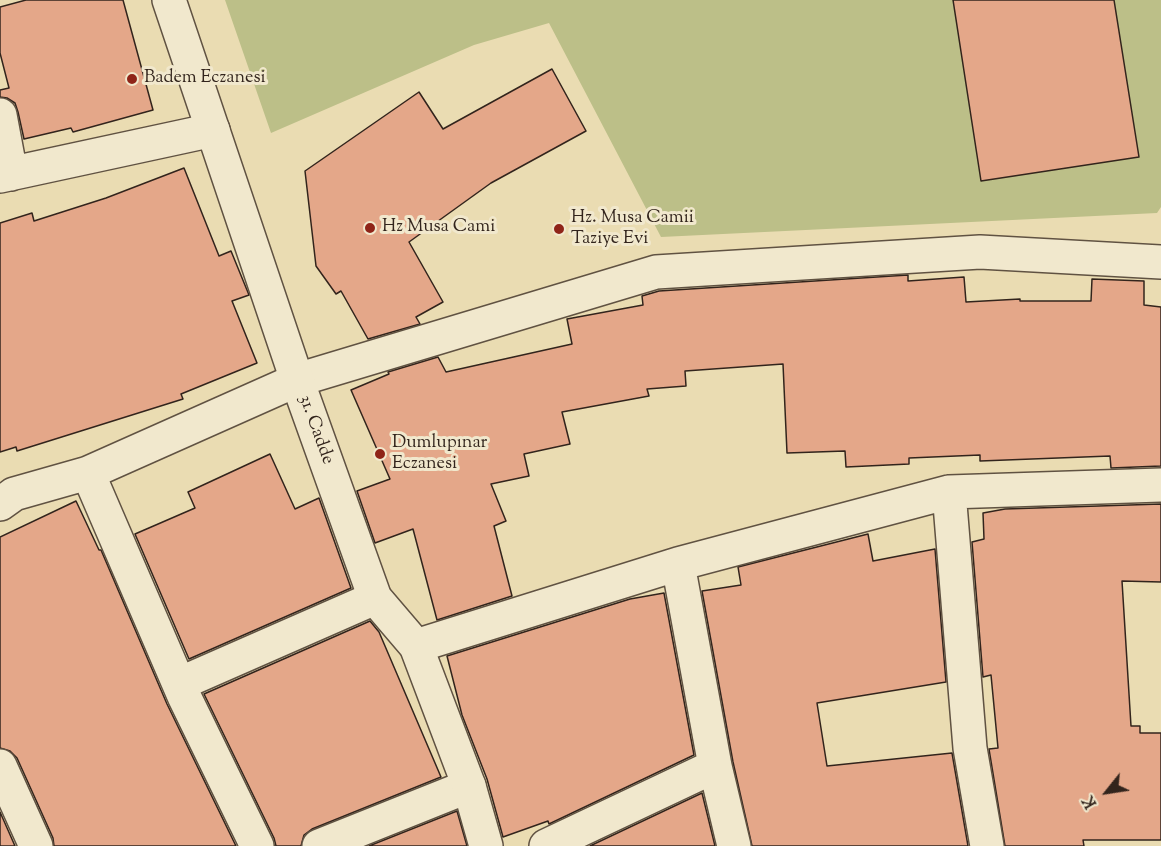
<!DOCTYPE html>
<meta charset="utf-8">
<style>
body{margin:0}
#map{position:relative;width:1161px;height:846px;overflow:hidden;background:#eadcb2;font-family:"Sorts Mill Goudy",serif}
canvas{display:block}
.north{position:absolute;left:1077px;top:762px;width:60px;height:60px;-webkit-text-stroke:4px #f1e8cd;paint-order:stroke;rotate:240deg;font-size:16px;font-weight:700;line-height:24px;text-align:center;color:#32241c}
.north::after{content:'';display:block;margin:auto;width:21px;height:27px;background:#32241c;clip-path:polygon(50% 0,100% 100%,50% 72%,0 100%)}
</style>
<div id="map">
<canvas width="1161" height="846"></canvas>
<div class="north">K</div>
</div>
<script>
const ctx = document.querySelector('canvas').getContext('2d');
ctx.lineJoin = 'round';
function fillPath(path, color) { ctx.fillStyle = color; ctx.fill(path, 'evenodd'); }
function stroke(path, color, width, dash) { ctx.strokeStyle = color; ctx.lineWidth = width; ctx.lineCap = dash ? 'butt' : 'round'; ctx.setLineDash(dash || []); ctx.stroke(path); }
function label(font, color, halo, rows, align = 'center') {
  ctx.font = font + ' "Sorts Mill Goudy",serif'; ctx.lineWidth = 6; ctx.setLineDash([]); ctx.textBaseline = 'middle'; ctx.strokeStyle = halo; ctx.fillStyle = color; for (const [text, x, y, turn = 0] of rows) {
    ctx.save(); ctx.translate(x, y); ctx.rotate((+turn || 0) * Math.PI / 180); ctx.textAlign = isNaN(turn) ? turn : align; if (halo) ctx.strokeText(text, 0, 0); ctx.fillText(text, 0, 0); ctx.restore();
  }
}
const green = new Path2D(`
 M225,0H1161V207L1157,213L661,237L549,23L474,45L271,133Z`);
const building = new Path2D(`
 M26,0H123L153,110L73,132L71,128L24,139L18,112L15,103L7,98L0,97V90L9,88L0,53V7Z
 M953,0H1114L1139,157L981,181Z
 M552,69L586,131L491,183L409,242L443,302L416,317L420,324L368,339L341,291L336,294L316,266L305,171L419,92L443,129Z
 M184,168L219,256L231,251L249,295L232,301L257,363L181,394L183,399L17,451L16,447L0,452V223L32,213L34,221L106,198Z
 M908,275V281L964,277L966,302L1020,299V301H1091L1092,279L1144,281V305L1161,307V466L1111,468L1110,456L980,461V455L909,458V464L846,467L845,451L787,453L783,364L685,371L686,386L647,389L649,396L562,412L570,444L524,454L529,476L491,484L506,521L494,526L512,596L437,620L413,529L375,543L357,491L390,479L351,390L389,374L388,372L438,357L446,372L572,344L567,319L643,305L642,296L659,291Z
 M270,454L295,509L319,498L351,588L189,659L135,534L195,508L188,492Z
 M76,501L99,550H101L167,704L236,846H54L53,838L17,758L10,751L0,748V537Z
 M1161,504V582L1122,581L1131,726H1140V733H1161V840H1083L1084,846H1005L989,749L998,748L991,675L983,677L972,542L984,539L983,513L1005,509Z
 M868,534L873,561L935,549L946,682L817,703L827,766L952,753L968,846H752L733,762L702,591L741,585L738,567Z
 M664,593L694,755L549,824L548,821L503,837L487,779L462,715L447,656L630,599Z
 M370,621L379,632L441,777L312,829L304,835L301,846H276L274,838L204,694Z
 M702,793L715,846H590Z
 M457,811L467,846H369Z
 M0,812L15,846H0Z`);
const minor = new Path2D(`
 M0,115L11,174
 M0,176L213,130
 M88,473L184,696L257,846
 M949,492L970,748L987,846
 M0,504L14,494L88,473L297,380L656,272L980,252L1161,262
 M678,564L715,766L734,846
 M416,646L678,564L949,492L1161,485
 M179,684L375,598
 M0,766L36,846
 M319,846L469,786
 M546,846L715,766`);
const tertiary = new Path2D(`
 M169,0L297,380L375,598L416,646L469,786L486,846`);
const markers = [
 [132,79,6,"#8f2418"],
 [370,228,6,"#8f2418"],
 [559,229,6,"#8f2418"],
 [380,454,6,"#8f2418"]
];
const poiNames = [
 ["Badem Eczanesi",144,79],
 ["Hz. Musa Camii",571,219],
 ["Taziye Evi",571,240],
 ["Hz Musa Cami",382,228],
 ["Dumlupınar",392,444],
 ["Eczanesi",392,465]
];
const streetNames = [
 ["31. Cadde",315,430,70]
];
fillPath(green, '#bcbf88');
fillPath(building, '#e4a789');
stroke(building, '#32241c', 1.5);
stroke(minor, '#605242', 36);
stroke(tertiary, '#605242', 36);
stroke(minor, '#f1e8cd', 33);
stroke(tertiary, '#f1e8cd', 33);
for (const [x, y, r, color] of markers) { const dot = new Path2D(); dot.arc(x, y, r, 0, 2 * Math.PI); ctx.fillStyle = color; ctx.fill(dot); stroke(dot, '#f1e8cd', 2); }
label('18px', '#32241c', '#f1e8cd', poiNames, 'left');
label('18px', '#32241c', '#f1e8cd', streetNames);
</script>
